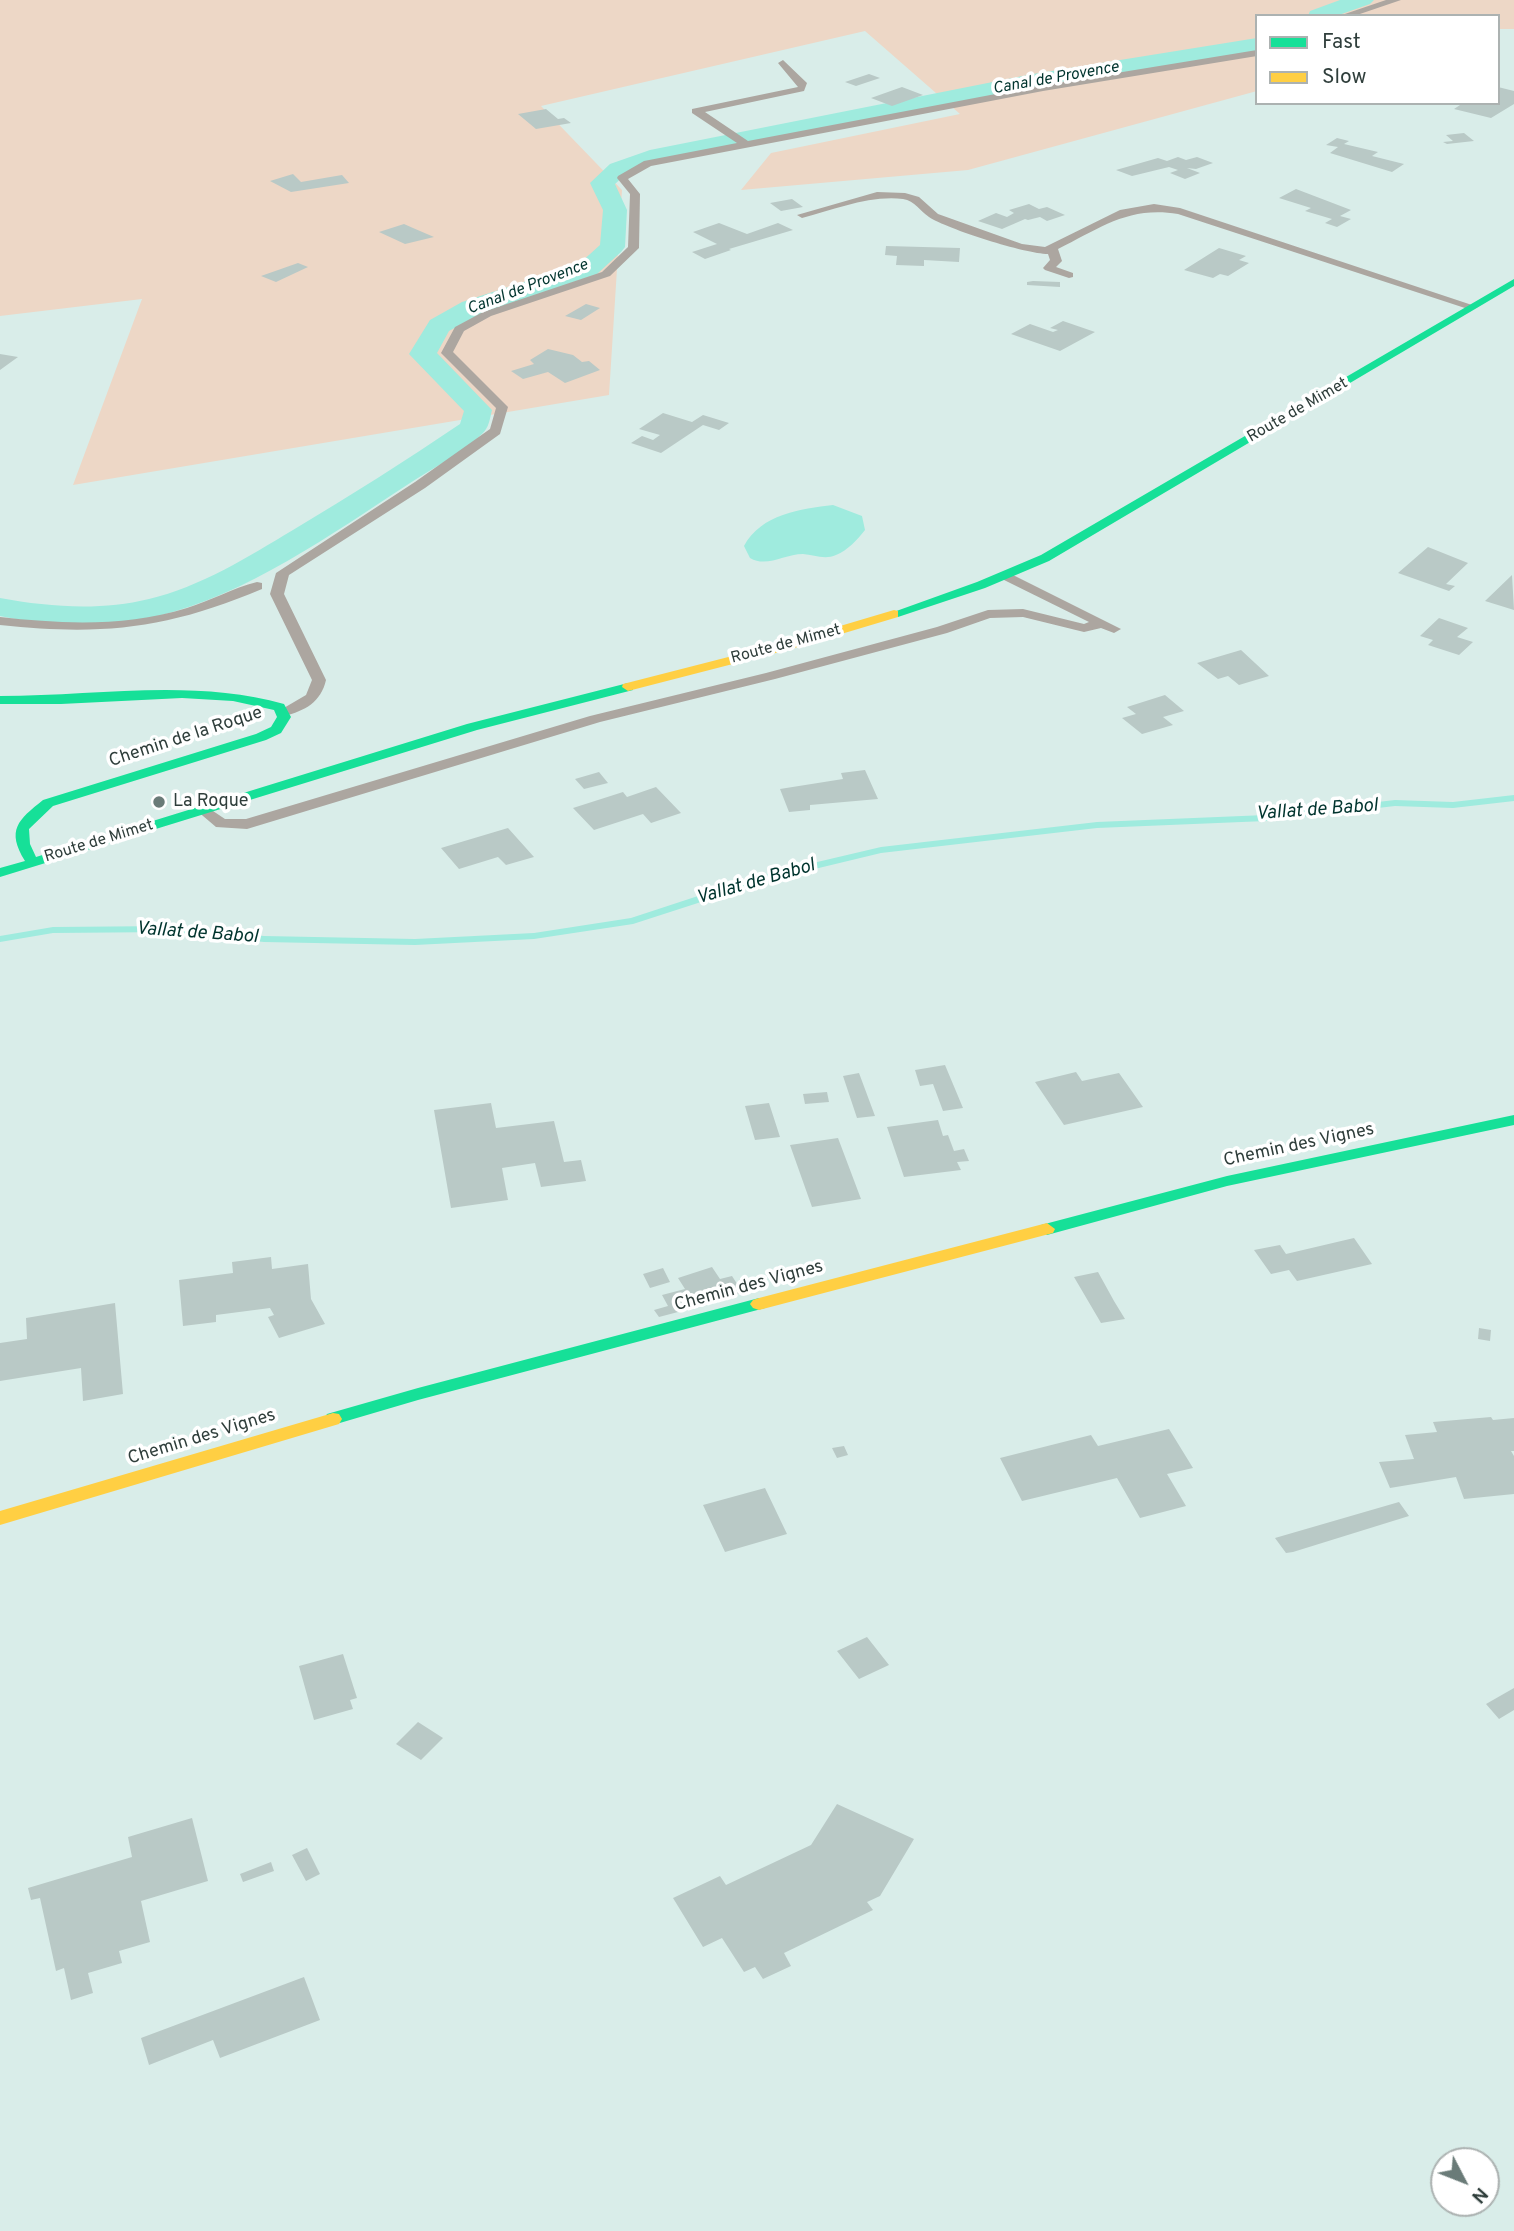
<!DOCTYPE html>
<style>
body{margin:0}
#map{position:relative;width:1514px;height:2231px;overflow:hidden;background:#d9ede9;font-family:Overpass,sans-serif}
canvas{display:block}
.legend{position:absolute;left:1255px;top:14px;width:245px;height:91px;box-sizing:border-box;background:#fff;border:2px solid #acb2b1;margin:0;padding:9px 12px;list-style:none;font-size:21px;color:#2f3e3b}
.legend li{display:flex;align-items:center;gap:14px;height:35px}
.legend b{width:35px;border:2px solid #acb2b1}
.north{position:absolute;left:1430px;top:2147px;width:70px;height:70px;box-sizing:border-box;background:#fff;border:2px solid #acb2b1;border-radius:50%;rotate:132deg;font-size:19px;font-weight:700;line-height:28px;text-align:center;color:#2f3e3b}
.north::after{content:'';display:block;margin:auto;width:24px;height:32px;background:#6a7b78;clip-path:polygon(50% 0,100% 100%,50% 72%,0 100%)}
</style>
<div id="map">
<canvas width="1514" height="2231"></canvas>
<ul class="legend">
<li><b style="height:9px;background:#16e098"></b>Fast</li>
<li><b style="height:9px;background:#ffcf43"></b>Slow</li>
</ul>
<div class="north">N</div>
</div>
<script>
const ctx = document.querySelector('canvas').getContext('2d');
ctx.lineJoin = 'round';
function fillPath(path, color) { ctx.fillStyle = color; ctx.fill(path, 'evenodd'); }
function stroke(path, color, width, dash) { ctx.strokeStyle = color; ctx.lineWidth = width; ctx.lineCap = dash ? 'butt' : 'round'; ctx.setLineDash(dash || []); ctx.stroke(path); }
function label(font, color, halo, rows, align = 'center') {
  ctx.font = font + ' Overpass,sans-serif'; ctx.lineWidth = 7; ctx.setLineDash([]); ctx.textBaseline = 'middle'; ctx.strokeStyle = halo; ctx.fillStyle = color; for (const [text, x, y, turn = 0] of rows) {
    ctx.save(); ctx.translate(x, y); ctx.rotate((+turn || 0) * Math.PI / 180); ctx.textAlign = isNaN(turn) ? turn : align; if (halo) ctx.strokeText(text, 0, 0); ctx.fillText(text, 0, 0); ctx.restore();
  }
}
const green = new Path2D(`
 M0,0H1514V29H1498V16H1257V91L968,170L741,190L771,153L960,114L865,31L541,106L622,190L609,395L73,485L142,299L0,316Z`);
const water = new Path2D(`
 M833,505L862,516L865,530C857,540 848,550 836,555C825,560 814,555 803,554C784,554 767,568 750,558L744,546C761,514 801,509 833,505Z`);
const stream = new Path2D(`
 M1514,795V801L1453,808L1395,806L1266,821L1097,828L881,853L769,880L633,924L534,939L415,945L264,942L170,932L53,933L0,942V936L53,927L170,926L264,936L415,939L534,933L631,918L762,875L881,847L1097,822L1266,815L1395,800L1453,802Z`);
const canal = new Path2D(`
 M1340,0H1374L1370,4L1336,16H1308L1310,11Z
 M1257,38V52L1033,88L656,163L626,174L615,184L627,210L625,247L621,252L597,274L480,314L449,331L437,353L492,410C490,418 489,428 482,434C462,454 431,469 407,485C332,534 246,595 158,616C106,628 53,627 0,616V598C49,607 100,611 149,599C200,587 248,557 293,530C350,496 405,461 460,424L464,411L409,354L430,320L462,302L579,264L600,245L603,210L590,183L610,164L650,150L1033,74Z`);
const building = new Path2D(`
 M869,74L880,78L856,86L845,82Z
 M902,87L923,95L892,106L871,98Z
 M1498,87L1514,91V104L1491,118L1454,109L1463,103H1498Z
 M546,109L558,119L564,118L571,123L536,129L518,114Z
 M1464,133L1474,141L1447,144L1443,142L1453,141L1446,135Z
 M1337,138L1349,141L1344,144L1378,152L1372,156L1404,164L1392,172L1330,153L1338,147L1326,145Z
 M1178,157L1186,160L1197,157L1213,163L1196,169L1187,168L1200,173L1185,179L1170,173L1178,170L1169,167L1132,176L1116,170L1158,158L1167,161Z
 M293,174L301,182L342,175L349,183L291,192L270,181Z
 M1296,189L1351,210L1340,216L1351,219L1337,227L1325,223L1332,219L1305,211L1311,208L1279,198Z
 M792,199L803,207L781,211L770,203Z
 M1029,204L1039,209L1047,207L1065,215L1047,221L1040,217L1028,220L1025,219L1002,229L978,221L996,213L1007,217L1014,213L1009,210Z
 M719,223L747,234L778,223L793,230L729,249L731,250L705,259L692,252L717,244L693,232Z
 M404,224L413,228L434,237L405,244L379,232Z
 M886,246L960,248L959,262L924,260V266L896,265L897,256L885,255Z
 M1219,248L1246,256L1239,260L1249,263L1228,276L1220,274L1213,278L1184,270Z
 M298,263L308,267L276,282L261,276Z
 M1033,281L1060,282V287L1027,285V282Z
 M586,304L600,308L581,320L565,316Z
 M1063,321L1095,332L1060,351L1011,334L1030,324L1053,332L1058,330L1050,328Z
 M548,349L573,355L582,362L589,361L600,370L565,383L548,372L523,379L511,371L534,364L530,360Z
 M0,354L18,357L0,370Z
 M663,413L692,422L703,415L729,423L719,430L703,425L661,453L631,443L642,436L653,440L660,435L639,429Z
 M1428,547L1468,563L1446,584L1455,586L1449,591L1398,573Z
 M1512,575L1514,610L1485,601Z
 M1439,618L1468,628L1457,637L1473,642L1459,655L1428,645L1433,640L1420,636Z
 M1241,650L1269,676L1239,685L1228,676L1218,679L1197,663Z
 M1165,695L1184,711L1163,717L1173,725L1142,734L1122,718L1136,714L1127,707Z
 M865,770L878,799L810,805V810L789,812L780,789L843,779L841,773Z
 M599,772L608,783L584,789L575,779Z
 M656,787L681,813L651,823L643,814L594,830L573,808L623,792L627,797Z
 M508,828L534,857L506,865L498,857L459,869L441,848Z
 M945,1065L963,1108L943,1111L933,1084L920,1086L915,1070Z
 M1076,1072L1082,1081L1119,1073L1143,1107L1064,1125L1035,1082Z
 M859,1073L875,1116L857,1118L843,1076Z
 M827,1092L829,1102L805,1104L803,1094Z
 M491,1103L496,1128L554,1121L564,1162L581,1160L586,1181L541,1187L535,1163L502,1168L508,1200L451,1208L434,1110Z
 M769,1103L780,1137L755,1140L745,1106Z
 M938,1120L943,1136L948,1135L954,1151L964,1149L969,1161L957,1162L961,1170L904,1177L887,1127Z
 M838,1138L861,1199L812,1207L790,1145Z
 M1354,1238L1372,1264L1297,1281L1289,1270L1271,1274L1254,1250L1280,1245L1286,1254Z
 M271,1257L272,1269L308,1264L311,1299L325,1324L279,1338L268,1317L274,1315L270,1308L216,1315V1322L183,1326L179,1280L233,1273L232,1262Z
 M712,1267L720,1279L732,1276L743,1293L734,1295L735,1297L659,1317L654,1310L668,1306L662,1295L685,1289L678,1278Z
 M663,1268L670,1282L650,1288L643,1274Z
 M1098,1272L1114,1301L1125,1319L1101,1323L1074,1277Z
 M115,1303L123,1394L83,1401L81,1368L0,1381V1343L27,1339L26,1318Z
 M1479,1328L1491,1330L1490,1341L1478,1339Z
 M1491,1417L1493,1420L1514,1418V1451H1511L1514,1456V1494L1464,1499L1456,1477L1390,1488L1379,1462L1414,1459L1405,1435L1437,1432L1433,1422Z
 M1169,1429L1193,1468L1167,1474L1186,1506L1140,1518L1117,1478L1022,1501L1000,1458L1091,1435L1098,1446Z
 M844,1446L848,1455L837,1458L832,1448Z
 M765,1488L787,1534L725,1552L703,1505Z
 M1399,1502L1409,1516L1293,1552L1286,1553L1275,1538Z
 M867,1637L889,1665L859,1679L837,1651Z
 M343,1654L357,1698L350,1700L353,1709L314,1720L299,1666Z
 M1514,1688V1710L1499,1719L1486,1704Z
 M418,1722L443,1738L421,1760L396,1744Z
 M837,1804L914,1839L880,1896L867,1902L873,1910L784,1953L791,1966L763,1979L755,1967L744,1972L722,1938L703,1947L673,1898L720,1876L726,1885L811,1845Z
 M192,1818L208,1881L141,1901L150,1942L119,1951L122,1963L88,1973L93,1993L71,2000L64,1968L56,1971L40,1898L31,1900L28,1888L132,1857L128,1837Z
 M307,1848L320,1874L306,1881L292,1855Z
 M271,1862L274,1871L243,1882L240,1874Z
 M304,1977L320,2020L220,2058L213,2040L149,2065L141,2038Z`);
const lane = new Path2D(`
 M1386,0H1401L1354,16H1339Z
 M1257,50V56L1043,91L651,166L628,179L640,194L639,248L610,276L491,316L464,331L453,352L508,407L500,434L425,488L289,575L284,594L326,680C321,702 305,711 284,716L277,712L306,695L312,680L270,594L276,573L415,482L490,429L496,408L441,353L455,327L483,312L602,272L628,247L630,194L617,178L618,176L644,161L737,143L692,113V109L798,87L778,63L783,60L807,83L804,91L705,112L748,141L1043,85Z
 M877,192L905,193L919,197L938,214L1022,244L1045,247L1120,210L1154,204L1180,208L1478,307L1468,309L1178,214C1128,206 1101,228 1058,249L1062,261L1056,267L1073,273V277L1069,278L1045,270L1043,268L1050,260L1048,254C1026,254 947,229 929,217C920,211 915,201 903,199C869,195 834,210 802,218L797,215Z
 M1005,571L1121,629L1114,633L1101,628L1084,632L1023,617L990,618L947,633L775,679L600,722L247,829L216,827L196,810L204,805L225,819H246L590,716L766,673L937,627L988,610L1023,609L1084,624L1089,622L1000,578L998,575Z
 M257,582L262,583V589C167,629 102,636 0,625V617C63,624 125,627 187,608C210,601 233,588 257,582Z`);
const fast = new Path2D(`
 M1514,279V286L1049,561L985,588L898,617H890L888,614L977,582L1041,555Z
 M628,683L633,684V690L477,730L0,877V868L25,861C6,830 18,820 43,800L256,734L271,727L277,717L274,710L233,701L182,698L61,704H0V696C94,696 192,678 284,704L291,717L281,733L266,740L53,806L29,829L30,844L36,857L467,724Z
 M1514,1115V1125L1227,1186L1047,1235L1039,1229L1041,1225L1227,1176Z
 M759,1298L765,1300L768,1304L765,1308L418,1400L333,1425L327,1424L324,1419L327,1414L418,1388Z`);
const slow = new Path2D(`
 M894,610L898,611V617L791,649L628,691L622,687L623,684L783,643Z
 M1047,1223L1055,1229L1053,1233L759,1310L753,1308L750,1304L753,1300L759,1298Z
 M333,1413L339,1414L342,1419L339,1424L0,1525V1511Z`);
const markers = [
 [159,802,7,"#6a7b78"]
];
const farWaternames = [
 ["Canal de Provence",1056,79,-10],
 ["Canal de Provence",528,288,-21]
];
const farStreetnames = [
 ["Route de Mimet",1298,411,-30],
 ["Route de Mimet",786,645,-15],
 ["Route de Mimet",99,842,-17]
];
const streetNames = [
 ["Chemin de la Roque",186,738,-18],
 ["Chemin des Vignes",1299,1146,-12],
 ["Chemin des Vignes",749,1287,-15],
 ["Chemin des Vignes",202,1438,-17]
];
const poiNames = [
 ["La Roque",173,802]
];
const waterNames = [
 ["Vallat de Babol",1317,811,-4],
 ["Vallat de Babol",756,883,-16],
 ["Vallat de Babol",197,934,4]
];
fillPath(green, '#edd7c6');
fillPath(water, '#9febde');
fillPath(stream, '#9febde');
fillPath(canal, '#9febde');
fillPath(building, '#b9c9c6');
fillPath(lane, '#aca6a0');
fillPath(fast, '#16e098');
fillPath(slow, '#ffcf43');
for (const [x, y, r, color] of markers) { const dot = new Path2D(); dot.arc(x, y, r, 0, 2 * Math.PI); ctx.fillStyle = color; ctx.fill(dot); stroke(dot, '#fff', 2.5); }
label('italic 16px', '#01342e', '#fff', farWaternames);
label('16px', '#2f3e3b', '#fff', farStreetnames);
label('18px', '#2f3e3b', '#fff', streetNames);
label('18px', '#2f3e3b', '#fff', poiNames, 'left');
label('italic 19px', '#01342e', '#fff', waterNames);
</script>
